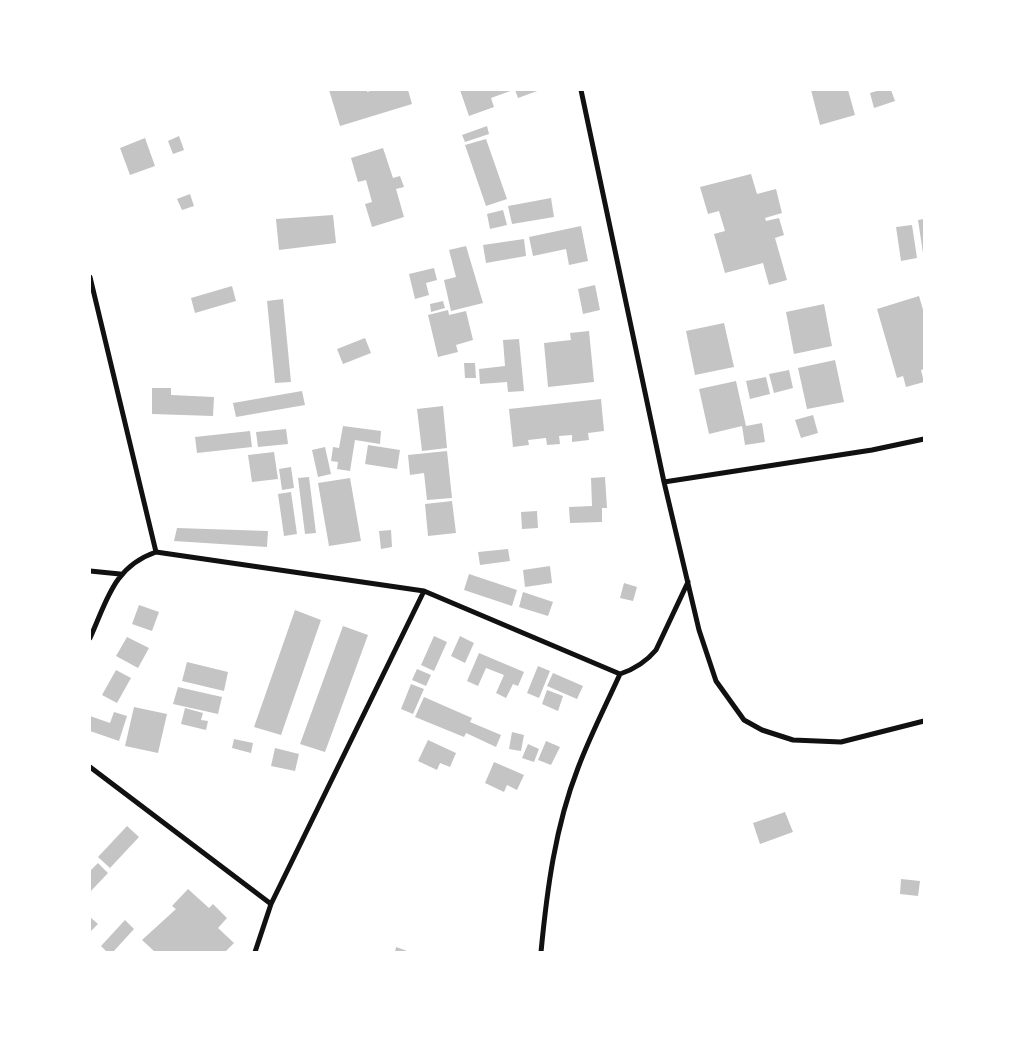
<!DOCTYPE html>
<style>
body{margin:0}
#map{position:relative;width:1014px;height:1042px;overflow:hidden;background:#fff;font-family:Helvetica,sans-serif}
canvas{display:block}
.frame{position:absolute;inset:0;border:91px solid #fff;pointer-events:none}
</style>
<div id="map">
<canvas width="1014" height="1042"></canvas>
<div class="frame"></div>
</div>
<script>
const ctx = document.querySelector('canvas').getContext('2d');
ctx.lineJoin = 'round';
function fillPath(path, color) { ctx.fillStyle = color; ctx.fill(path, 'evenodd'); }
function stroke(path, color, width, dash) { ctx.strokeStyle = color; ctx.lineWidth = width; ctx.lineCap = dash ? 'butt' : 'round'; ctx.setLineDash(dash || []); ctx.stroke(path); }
const building = new Path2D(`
 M329,90H367V92L374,90H408L412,104L340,126Z
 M460,90H513L491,98L494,107L469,116Z
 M515,90H540L518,98Z
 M811,90H848L855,115L820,125Z
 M880,90H891L895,101L874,108L870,93Z
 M487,126L489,134L465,142L462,135Z
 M179,136L184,150L173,154L168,141Z
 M145,138L155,166L130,175L120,148Z
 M486,139L507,199L486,206L465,145Z
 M383,148L393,178L400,176L404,187L396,189L404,217L372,227L365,204L372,202L366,180L358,182L351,158Z
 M751,174L757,194L776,189L782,213L765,218L766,221L779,218L784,235L775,238L787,280L769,285L763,263L725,273L714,234L725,231L719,211L708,214L700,187Z
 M190,194L194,206L182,210L177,199Z
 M551,198L554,217L512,224L508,206Z
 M503,210L507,225L490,229L487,214Z
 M333,215L336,243L279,250L276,219Z
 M924,219V253H923L918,220Z
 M912,225L917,258L901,261L896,227Z
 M581,226L588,261L569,265L566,249L533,256L529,237Z
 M524,239L526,256L486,263L483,245Z
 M466,246L483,303L451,311L444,280L456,277L449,250Z
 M434,268L437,280L426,283L429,295L415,299L409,274Z
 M595,285L600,310L583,314L578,289Z
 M232,286L236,301L195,313L191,298Z
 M919,296L924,313V369L921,370L924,382L906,387L903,376L897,378L877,309Z
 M283,299L291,382L275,383L267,301Z
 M443,301L445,308L431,312L430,304Z
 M824,304L832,346L794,354L786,312Z
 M448,310L449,315L466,311L473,340L456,345L458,352L438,357L428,315Z
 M724,323L734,367L695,375L686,331Z
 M589,331L594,382L548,387L544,343L571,340L570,333Z
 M365,338L371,353L343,364L337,349Z
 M519,339L524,391L508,392L507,382L480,384L479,369L505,366L503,340Z
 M835,360L844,402L807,409L798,368Z
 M464,363H475L476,378H465Z
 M789,370L793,388L774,393L769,374Z
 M766,377L770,394L750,399L746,381Z
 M736,381L746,426L762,423L765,442L745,445L742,426L709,434L699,389Z
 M152,388H171V395L214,397L213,416L152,414Z
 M302,391L305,405L236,417L233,403Z
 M601,399L604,431L588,433L589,440L572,442V435L559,436L560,444L547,445L546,438L528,440L529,445L513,447L509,409Z
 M443,406L447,448L422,451L417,409Z
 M813,415L818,433L801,438L795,420Z
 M343,426L381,431L380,444L355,440L350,471L337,469L338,462L331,461L333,447L339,448Z
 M286,429L288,444L258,447L256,432Z
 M250,431L252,447L197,453L195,437Z
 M368,445L400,450L397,469L365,464Z
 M325,447L331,474L318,477L312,450Z
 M447,451L452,498L427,500L424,473L410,475L408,455Z
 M274,452L278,479L252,482L248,455Z
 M291,467L294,488L282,490L279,469Z
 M309,477L316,533L305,534L298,478Z
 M605,477L607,508H602V522L570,523L569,507L592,506L591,478Z
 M350,478L361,541L329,546L318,483Z
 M291,492L297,534L284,536L278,494Z
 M452,501L456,533L428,536L425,504Z
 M537,511L538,528L522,529L521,512Z
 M177,528L268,531L267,547L174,541Z
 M391,530L392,547L381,549L379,531Z
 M508,549L510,561L480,565L478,552Z
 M550,566L552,583L525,587L523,570Z
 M469,574L517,590L512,606L464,590Z
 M624,583L637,587L633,601L620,598Z
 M523,592L553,602L548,616L519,607Z
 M139,605L159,612L152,631L132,624Z
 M295,610L321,620L281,735L254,727Z
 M343,626L368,635L325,752L300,744Z
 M434,636L447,642L434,671L421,665Z
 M460,636L474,643L465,663L451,656Z
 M127,637L149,648L138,668L116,656Z
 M479,653L524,672L518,686L513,684L506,698L496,693L504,675L486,668L478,686L467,681Z
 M187,662L228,672L224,691L182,681Z
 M538,666L550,671L539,698L527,693Z
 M417,669L431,675L426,686L412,680Z
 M116,670L131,678L117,703L102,695Z
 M553,673L583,686L577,699L547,686Z
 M411,684L424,689L413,714L401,709Z
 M178,687L222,697L218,714L173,704Z
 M547,690L563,696L558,711L542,704Z
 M424,697L472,718L470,722L501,735L496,747L466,733L464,737L415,717Z
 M134,707L167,714L158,753L125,746Z
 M185,708L203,713L201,720L208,721L206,730L181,724Z
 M114,712L127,716L119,741L90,731V716L110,723Z
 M512,732L524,735L521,751L509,749Z
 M234,739L253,743L251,753L232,748Z
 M428,740L456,753L450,767L440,763L437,770L418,761Z
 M546,741L560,747L551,765L538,760Z
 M528,744L539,749L534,762L522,758Z
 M275,748L299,754L295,771L271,766Z
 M494,762L524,775L517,790L507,785L504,792L485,783Z
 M785,812L793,832L760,844L753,823Z
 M127,826L139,837L110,868L98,857Z
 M98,863L108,873L90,892V871Z
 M901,879L920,881L918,896L900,894Z
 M188,889L209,908L213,904L227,918L218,928L234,943L225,952H155L142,940L176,909L172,906Z
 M90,917L98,924L90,932Z
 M125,920L134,929L113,952H107L101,946Z
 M396,947L410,952H395Z`);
const minor = new Path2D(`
 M581,90L664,482L699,630L716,681L744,720L762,730L793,740L841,742L924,721
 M90,277L156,552
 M664,482L872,450L924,439
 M90,571L120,574
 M90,638C107,601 113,567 156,552L424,591L620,674C635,669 646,662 656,650L688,582
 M90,767L271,904
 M255,952L271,904L424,591
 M541,952C547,890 555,827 578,768C590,736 606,705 620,674`);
fillPath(building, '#c4c4c4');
stroke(minor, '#111', 5);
</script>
